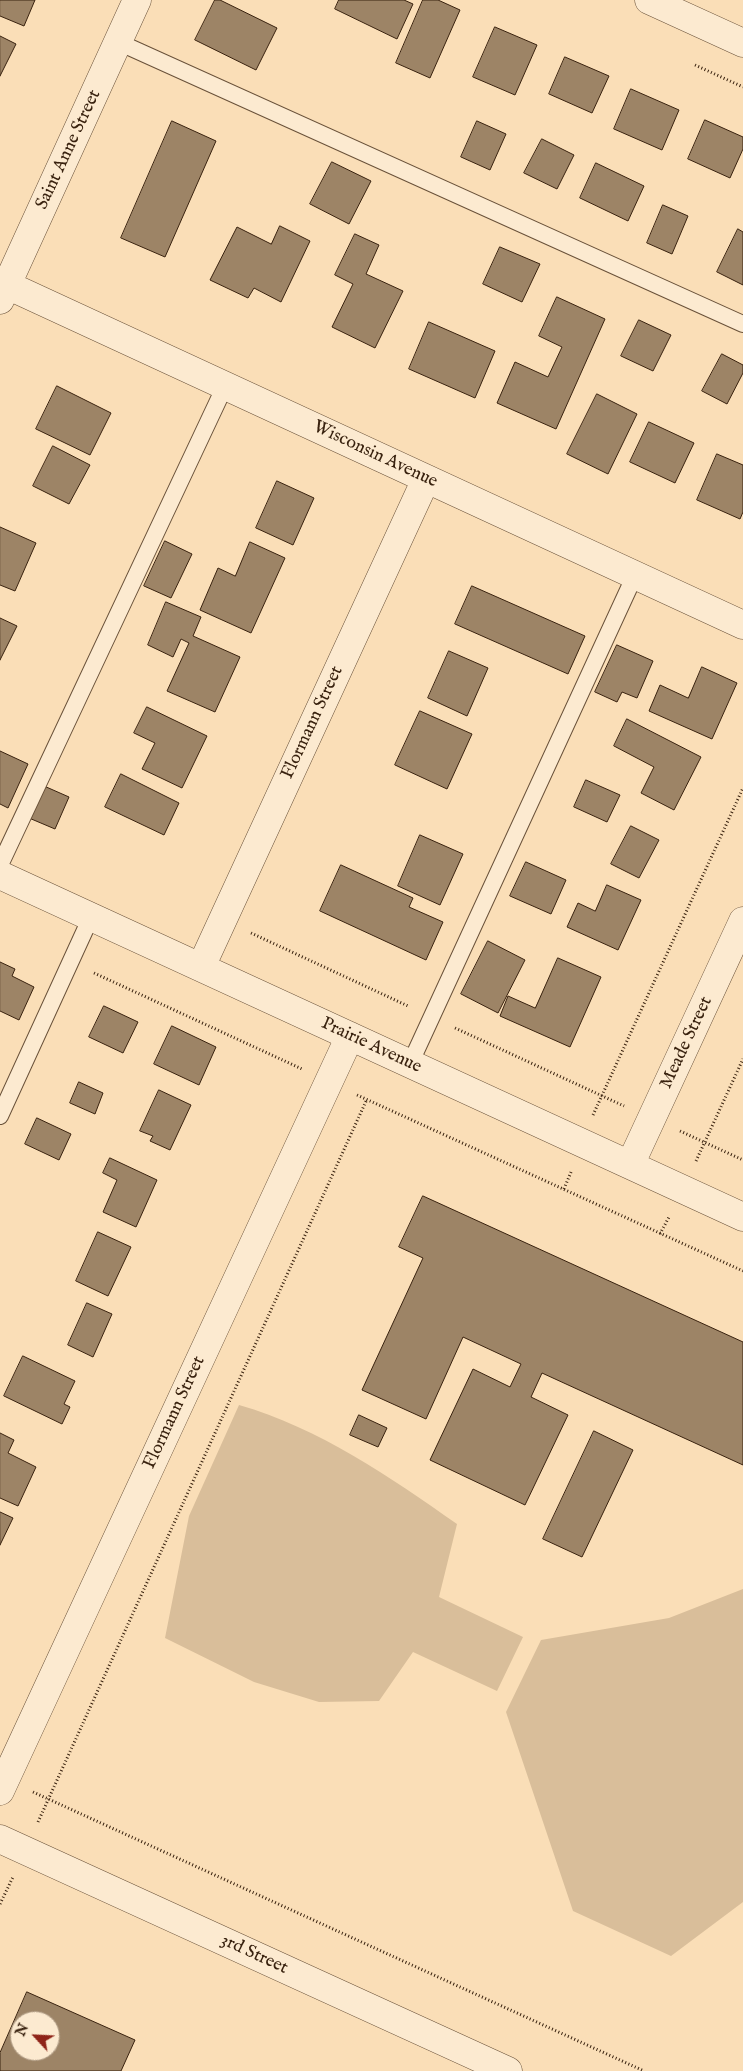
<!DOCTYPE html>
<style>
body{margin:0}
#map{position:relative;width:743px;height:2071px;overflow:hidden;background:#fadeb7;font-family:"IM FELL English",serif}
canvas{display:block}
.north{position:absolute;left:10px;top:2011px;width:50px;height:50px;box-sizing:border-box;background:#fcead0;border:1px solid #ae9a83;border-radius:50%;rotate:295deg;font-size:14px;font-weight:700;line-height:20px;text-align:center;color:#39220f}
.north::after{content:'';display:block;margin:auto;width:18px;height:22px;background:#8f2418;clip-path:polygon(50% 0,100% 100%,50% 72%,0 100%)}
</style>
<div id="map">
<canvas width="743" height="2071"></canvas>
<div class="north">N</div>
</div>
<script>
const ctx = document.querySelector('canvas').getContext('2d');
ctx.lineJoin = 'round';
function fillPath(path, color) { ctx.fillStyle = color; ctx.fill(path, 'evenodd'); }
function stroke(path, color, width, dash) { ctx.strokeStyle = color; ctx.lineWidth = width; ctx.lineCap = dash ? 'butt' : 'round'; ctx.setLineDash(dash || []); ctx.stroke(path); }
function label(font, color, halo, rows, align = 'center') {
  ctx.font = font + ' "IM FELL English",serif'; ctx.lineWidth = 5; ctx.setLineDash([]); ctx.textBaseline = 'middle'; ctx.strokeStyle = halo; ctx.fillStyle = color; for (const [text, x, y, turn = 0] of rows) {
    ctx.save(); ctx.translate(x, y); ctx.rotate((+turn || 0) * Math.PI / 180); ctx.textAlign = isNaN(turn) ? turn : align; if (halo) ctx.strokeText(text, 0, 0); ctx.fillText(text, 0, 0); ctx.restore();
  }
}
const green = new Path2D(`
 M239,1405C319,1428 390,1477 457,1524L439,1597L523,1637L497,1691L413,1652L379,1701L319,1702L254,1682L165,1638L189,1516Z
 M743,1589V1902L671,1956L573,1911L506,1712L541,1640L669,1618Z`);
const building = new Path2D(`
 M0,0H35L24,26L0,16Z
 M215,0H220L277,28L256,70L195,40Z
 M339,0H404L413,4L397,39L335,9Z
 M423,0H438L460,10L430,78L396,63Z
 M495,27L537,45L515,95L473,77Z
 M0,36L16,44L0,76Z
 M565,57L609,76L592,113L549,94Z
 M631,89L679,110L662,150L614,129Z
 M705,120L743,137V149L730,178L688,159Z
 M172,121L216,141L165,257L121,238Z
 M477,121L506,134L490,170L461,157Z
 M542,139L574,155L557,189L524,173Z
 M332,162L371,181L349,224L310,204Z
 M596,163L644,186L628,221L580,198Z
 M663,205L688,216L672,254L647,243Z
 M280,226L310,241L281,302L254,288L248,298L210,280L237,227L271,244Z
 M738,229L743,232V285L717,272Z
 M355,234L379,245L366,274L403,291L375,348L332,327L353,284L335,275Z
 M500,247L540,264L522,302L483,284Z
 M557,297L605,319L556,429L497,403L515,362L548,377L562,347L539,336Z
 M639,320L671,335L653,371L621,356Z
 M429,322L495,351L475,398L409,369Z
 M722,354L743,365V373L727,404L702,391Z
 M57,386L111,413L90,455L36,429Z
 M597,394L637,414L608,474L567,454Z
 M649,422L694,443L675,483L630,462Z
 M53,446L90,465L69,504L33,486Z
 M717,454L743,465V512L740,519L697,500Z
 M277,481L314,498L293,545L256,528Z
 M0,527L36,543L15,591L0,585Z
 M165,541L192,554L171,598L144,586Z
 M250,542L285,558L251,633L200,610L218,568L235,576Z
 M472,586L585,636L568,674L455,624Z
 M166,602L201,617L193,636L240,657L215,712L167,691L189,643L181,639L173,657L148,645Z
 M0,618L17,626L0,660Z
 M617,645L653,661L637,698L622,692L617,702L595,692Z
 M449,651L488,668L467,716L428,698Z
 M702,667L737,683L712,739L649,711L660,685L688,698Z
 M147,707L207,736L182,788L142,769L155,743L134,733Z
 M420,711L472,734L447,789L395,765Z
 M627,719L701,757L674,810L641,793L654,767L614,746Z
 M0,751L28,764L8,808L0,804Z
 M121,774L179,803L164,835L105,807Z
 M586,780L620,795L607,822L574,807Z
 M44,786L69,797L55,829L29,818Z
 M631,826L659,840L639,878L611,864Z
 M420,835L463,854L440,905L398,886Z
 M526,862L566,880L551,914L510,896Z
 M341,865L413,898L409,907L443,922L426,960L320,911Z
 M607,885L641,900L618,950L567,927L578,903L595,911Z
 M488,941L525,960L498,1013L461,994Z
 M558,958L601,977L570,1047L500,1016L508,996L535,1008Z
 M0,962L15,969L12,976L34,987L19,1020L0,1011Z
 M104,1006L138,1022L123,1053L89,1037Z
 M172,1026L216,1047L199,1085L154,1064Z
 M79,1082L103,1093L95,1114L70,1103Z
 M159,1090L191,1105L170,1150L150,1141L153,1136L140,1131Z
 M37,1118L71,1134L59,1160L25,1144Z
 M110,1158L157,1180L136,1227L103,1212L117,1180L103,1173Z
 M423,1196L743,1342V1465L542,1373L531,1397L568,1415L525,1505L430,1460L473,1369L510,1387L521,1364L463,1337L426,1419L362,1390L423,1258L399,1247Z
 M98,1232L131,1247L108,1296L76,1281Z
 M87,1303L112,1314L93,1357L68,1345Z
 M23,1356L75,1381L64,1404L70,1407L62,1424L4,1396Z
 M359,1415L387,1428L378,1447L350,1435Z
 M594,1431L633,1450L582,1557L543,1539Z
 M0,1433L14,1440L8,1453L36,1467L18,1506L0,1498Z
 M0,1512L13,1518L0,1545Z
 M27,1992L135,2040L121,2071H0V2053ZM20,2021H50V2051H20Z`);
const path = new Path2D(`
 M695,65L743,87
 M251,933L408,1006
 M94,973L302,1069
 M455,1028L624,1106
 M357,1095L743,1271
 M593,1115L743,788
 M680,1131L743,1160
 M696,1161L743,1059
 M564,1189L571,1172
 M660,1234L669,1217
 M33,1792L644,2071
 M38,1822L367,1099
 M0,1904L13,1877`);
const lane = new Path2D(`
 M118,42L743,324
 M0,865L225,386
 M410,1064L635,575
 M0,1116L91,917`);
const street = new Path2D(`
 M649,0L743,43
 M7,285L743,625
 M0,300L137,0
 M0,875L743,1217
 M201,967L426,479
 M630,1165L743,921
 M0,1791L350,1036
 M0,1839L508,2071`);
const streetNames = [
 ["Saint Anne Street",69,150,-65],
 ["Wisconsin Avenue",375,455,25],
 ["Flormann Street",313,723,-65],
 ["Meade Street",687,1043,-65],
 ["Prairie Avenue",371,1046,25],
 ["Flormann Street",175,1413,-65],
 ["3rd Street",254,1955,25]
];
fillPath(green, '#d9be9a');
fillPath(building, '#9d8466');
stroke(building, '#39220f', 1);
stroke(lane, '#695139', 18);
stroke(street, '#695139', 29);
stroke(path, '#39220f', 3, [1, 2.5]);
stroke(lane, '#fcead0', 16);
stroke(street, '#fcead0', 28);
label('18px', '#39220f', '#fcead0', streetNames);
</script>
